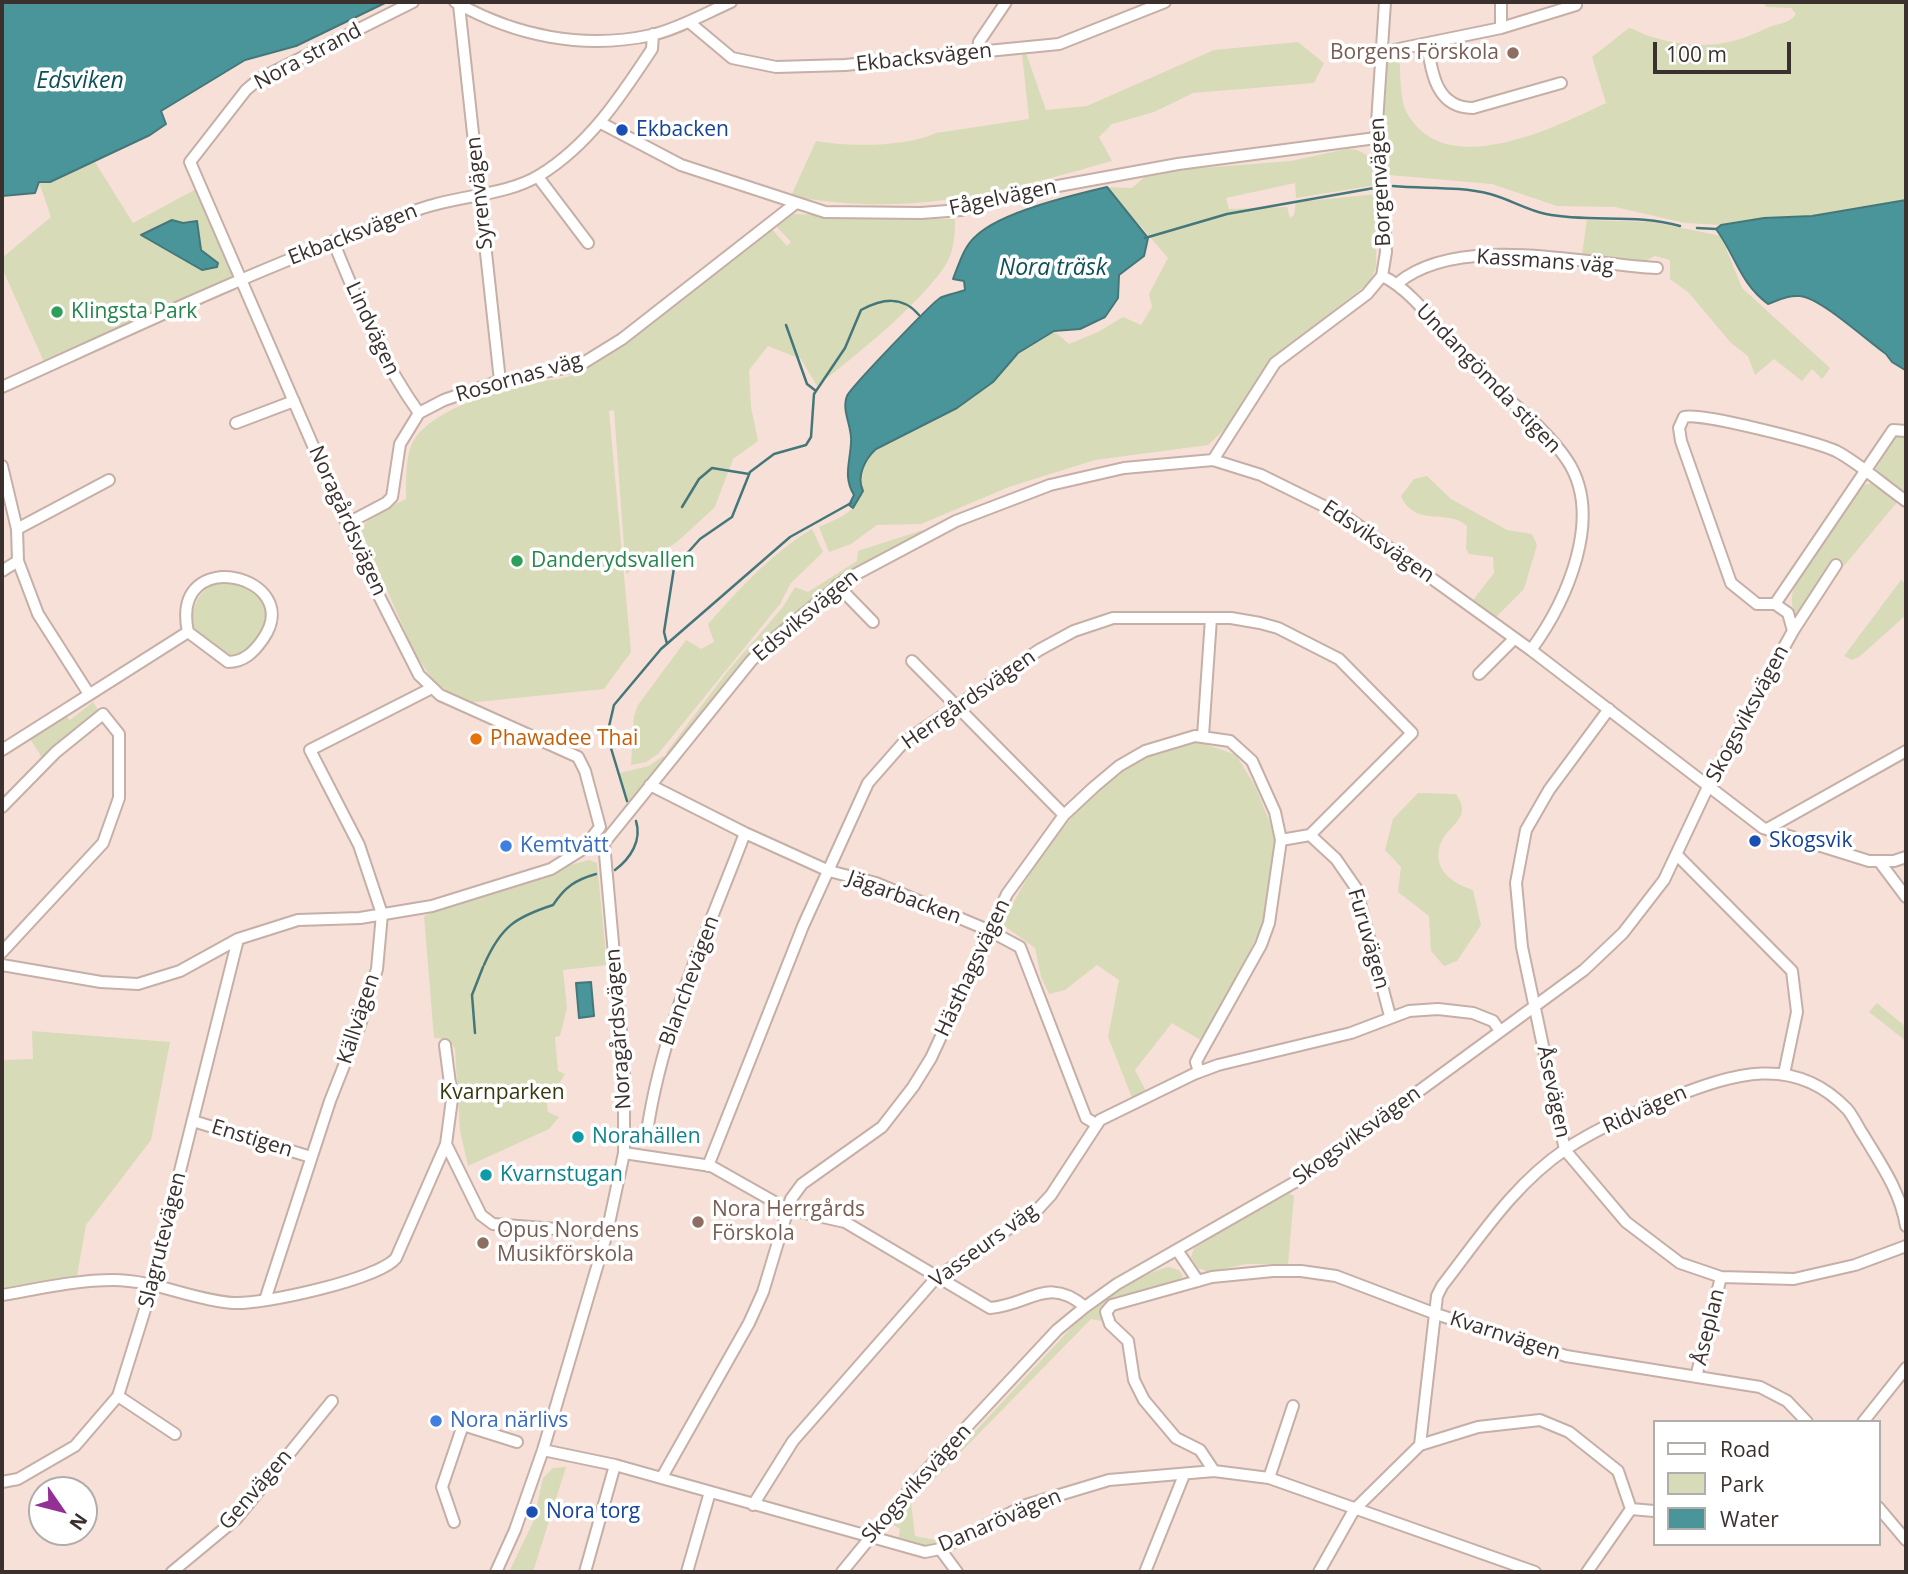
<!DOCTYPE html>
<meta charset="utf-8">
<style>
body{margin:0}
#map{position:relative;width:1908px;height:1574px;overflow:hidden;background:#f7e0d8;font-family:"Open Sans",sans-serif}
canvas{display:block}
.frame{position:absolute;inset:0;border:4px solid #3a312e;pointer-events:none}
.legend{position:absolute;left:1653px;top:1420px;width:228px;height:126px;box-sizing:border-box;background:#fff;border:2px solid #b0adab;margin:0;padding:9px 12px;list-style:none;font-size:21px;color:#3a312e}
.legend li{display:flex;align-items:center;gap:14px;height:35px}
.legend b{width:35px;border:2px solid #b0adab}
.north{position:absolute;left:28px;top:1476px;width:70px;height:70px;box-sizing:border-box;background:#fff;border:2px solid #b0adab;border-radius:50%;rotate:125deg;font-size:19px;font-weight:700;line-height:28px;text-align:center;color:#3a312e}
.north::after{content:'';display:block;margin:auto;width:24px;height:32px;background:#932f95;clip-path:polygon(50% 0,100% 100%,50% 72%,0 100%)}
.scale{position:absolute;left:1653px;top:42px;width:138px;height:32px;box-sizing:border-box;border:4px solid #3a312e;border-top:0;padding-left:9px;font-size:21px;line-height:24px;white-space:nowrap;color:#3a312e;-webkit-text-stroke:5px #fff;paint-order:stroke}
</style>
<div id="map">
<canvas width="1908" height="1574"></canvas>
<div class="frame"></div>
<ul class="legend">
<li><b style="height:9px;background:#fff"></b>Road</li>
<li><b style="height:19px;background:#d7dbb8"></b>Park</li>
<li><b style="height:19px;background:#4a959a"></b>Water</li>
</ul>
<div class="north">N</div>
<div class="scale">100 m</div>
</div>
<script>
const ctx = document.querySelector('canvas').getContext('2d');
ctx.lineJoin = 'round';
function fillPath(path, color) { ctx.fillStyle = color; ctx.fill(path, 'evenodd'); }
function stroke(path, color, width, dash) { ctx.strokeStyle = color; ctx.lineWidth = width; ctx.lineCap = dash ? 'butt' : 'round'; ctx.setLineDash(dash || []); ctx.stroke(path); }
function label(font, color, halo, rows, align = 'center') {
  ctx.font = font + ' "Open Sans",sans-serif'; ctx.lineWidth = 7; ctx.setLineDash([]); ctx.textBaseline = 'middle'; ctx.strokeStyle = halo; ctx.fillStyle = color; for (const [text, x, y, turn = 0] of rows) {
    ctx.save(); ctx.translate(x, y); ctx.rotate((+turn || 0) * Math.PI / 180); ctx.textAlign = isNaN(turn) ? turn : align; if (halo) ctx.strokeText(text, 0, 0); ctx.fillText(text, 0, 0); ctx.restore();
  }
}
const green = new Path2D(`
 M1763,2H1906V200L1812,216L1764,218L1721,225L1685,223L1615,207L1557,206L1492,184L1389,175L1386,163L1389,151L1384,137V60L1399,55C1401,71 1399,99 1407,113C1445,182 1554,128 1606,103L1592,57L1629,28C1637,30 1642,34 1649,36C1693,50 1727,48 1767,28C1778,23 1790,24 1796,14L1791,8L1766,7Z
 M1298,42L1324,63L1314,83L1193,93L1154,112L1112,124L1099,137L1112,161C998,193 911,218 791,196L816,141C848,147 906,147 936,133L1029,119L1022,54L1026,53L1046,110L1087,106L1214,50Z
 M1347,149C1368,148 1378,166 1376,185L1296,198L1295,183L1226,198L1229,209L1287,207L1290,218L1294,215L1296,202L1377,194L1376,267L1370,282L1285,349L1262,371L1225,429L1208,445L1095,460L1009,487L921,524L877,525L851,544L829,552L819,527C832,521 853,514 859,499C867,480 854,469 876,449L957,408L993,382L1018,353L1054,331L1069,344L1098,332L1123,317L1141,325L1152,307L1149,294L1168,258L1107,187L1132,188L1150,172L1291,161Z
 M95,162L133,223L198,188L234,269L231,278L45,364L2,268V258L51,217L39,182Z
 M792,214L833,215L843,219H955C955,234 954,253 945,266C916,308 857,354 817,386L801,359L768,346L749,370L751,407L758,441L733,459L715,507L677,542L626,574L614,410L609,411L631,652L604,689L467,703L434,682L414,652L361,530C369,514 391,507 406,499C407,475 403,446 423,429C456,400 499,393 540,382C550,380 567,379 576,373C643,332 707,278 770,227L787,246L791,242L775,225Z
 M1587,220L1653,222L1721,236L1742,288L1830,368L1822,379L1812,369L1802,381L1774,359L1755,375L1748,356L1731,343L1689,293L1670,279V260L1655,256L1639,264L1591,260L1582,254Z
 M1902,435H1906V496L1874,472L1896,436Z
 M1427,476L1451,499L1507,530L1532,534L1537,545L1524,589L1496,617L1473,600L1494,573L1493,557L1469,554L1466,549L1467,526C1448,508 1415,528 1401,496L1414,479Z
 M1872,483L1898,501L1844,566L1835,562L1795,619C1794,612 1791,603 1792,597C1794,574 1849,505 1864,485Z
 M812,529L823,552L791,583L780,604L658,754L646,762L631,765L634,716L638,705L686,640L701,649L714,642L708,624C739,589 771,554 812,529Z
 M926,529L841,577L765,638L669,756L666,753L727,672L783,607L795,587L808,592L857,561L858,551Z
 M1901,580L1906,584V615L1859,657L1852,660L1844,656Z
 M218,582L245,583C250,588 257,593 261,599C276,620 254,650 233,657L194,632C189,610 197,591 218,582Z
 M93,702L100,713L44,761L29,737L67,717L70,720Z
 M1191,739L1236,755L1255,786L1275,835L1269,896L1261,929L1202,1041L1172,1023L1135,1070L1147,1093L1133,1100L1108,1037L1119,980L1097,965L1065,990L1049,994L1041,977L1035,948L1003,925C1028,865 1098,770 1160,747C1170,743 1181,741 1191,739Z
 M663,756L666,759L627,806L619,773L649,766Z
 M1418,793L1456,794C1460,801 1464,807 1461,815C1457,825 1445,832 1441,842C1431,868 1451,883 1473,890L1481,925L1457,961L1444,966L1431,951L1429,916L1398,892L1401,867L1385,850L1393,819Z
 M589,860L597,863L607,965L563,970L567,1008L560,1036L555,1037L558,1071L565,1074L547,1104L548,1112L559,1117L549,1129L468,1166L460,1131L455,1049L449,1039L434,1038L424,916L507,882Z
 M1877,1003L1906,1027V1041L1869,1012Z
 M32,1031L170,1042L151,1140L86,1225L77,1276L2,1288V1060L33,1059Z
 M1287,1192L1294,1196L1288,1264H1246L1209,1272L1198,1268L1191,1257L1194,1248Z
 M1168,1267L1179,1270L1183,1276L1177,1282L1116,1297L1108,1303L1101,1321L1091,1319L911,1503L915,1536L939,1541L927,1546L898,1540L900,1529L890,1523L1073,1326C1100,1304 1134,1276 1168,1267Z
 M566,1467L533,1572H509L534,1520L543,1478L553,1468Z`);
const water = new Path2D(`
 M2,2H387L296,46L245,60L161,111L166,124L150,135L50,182H39L35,193L2,196Z
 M1107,187L1148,238L1144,256L1119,275L1118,298L1105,317L1080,329L1054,331L1018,353L993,382L957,408L876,449C865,459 856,476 863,491L853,508L849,505L854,495C843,477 850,463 851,443C853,428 841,411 847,396C850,388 932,303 940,298C946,295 957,293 965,290L964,281L953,279C959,264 964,246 976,236C1001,212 1073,195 1107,187Z
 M1906,200V378L1905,370L1892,362L1886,354C1866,340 1821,298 1800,296C1788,295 1779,300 1768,304C1739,282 1736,256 1716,229L1721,225L1764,218L1812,216Z
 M172,220L183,223L197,221L201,250L218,263L217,267L202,270L141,235Z
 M591,982L594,1016L579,1018L576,983Z`);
const stream = new Path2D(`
 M1393,186C1425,189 1458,186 1490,194C1509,199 1527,210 1546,214C1590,223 1637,213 1680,226
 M1697,228L1716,229
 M1145,238L1227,214L1374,188
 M786,325L807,384L816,391
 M682,507L699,479L712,468L749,474
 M667,644L664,632L674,568L700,539L732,517L750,472L774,454L806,445L811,437L814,394L845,348L861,310C882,299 902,295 919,315
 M627,801L607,735L614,705L661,649L790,537L851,503
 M615,870C631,858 642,840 636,821
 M484,965C501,926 516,917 553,905C565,887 575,880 596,874
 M475,1033L472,995L483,967`);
const minor = new Path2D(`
 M413,2L259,79L246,90L190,162L373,584L419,675L440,695L578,757L585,771L600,827
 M455,2C515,36 583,50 652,35C680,28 706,13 731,2
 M1501,2V28
 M459,5L500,381
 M689,22L732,58L776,67L845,65L1059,44L1165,2
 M1427,44C1432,73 1436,108 1473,108L1561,83
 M978,52L979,42L1006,2
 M1379,53L1501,28L1576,5
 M601,123L681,165L825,212L921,213L961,210L1025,192L1178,164L1376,138
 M538,177L588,243
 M333,241C358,302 381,360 419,413
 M1382,276C1414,290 1443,336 1468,362C1500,395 1541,422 1567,460C1605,517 1566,602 1531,650
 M1398,283C1459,233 1582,264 1657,268
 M2,387C126,331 250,272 378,225C396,218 414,210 433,205C467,195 509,194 540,175C590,144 621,96 652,49L653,34
 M236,423L294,401
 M1213,460L1275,363L1367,294L1382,276L1386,252L1382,178L1376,138L1385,2
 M2,466L17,529L18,561L38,614L89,694
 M348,523L386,503L392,497L400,444L419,413L444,400L500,381L580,365L622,339L796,203
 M17,529L109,480
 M2,571L18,561
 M837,585L873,622
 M1775,604H1757L1731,583L1681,441L1679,428L1684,417C1700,412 1816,442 1836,451C1856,461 1886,487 1906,501
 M1775,604L1893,430L1906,431
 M1793,631L1836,565
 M912,661L1064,815
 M1479,674L1514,639
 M1609,709L1549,790L1526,830L1516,883L1522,947L1565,1150L1626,1222L1680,1263L1721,1277L1794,1279L1855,1265L1906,1246
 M1203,736L1211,618
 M2,750L188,632L228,662C244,662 254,652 263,639C307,576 169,542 188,632
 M650,785L745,833L829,871L876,883L988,930L1020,947L1086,1118L1096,1124
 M2,807L56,752L103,714L119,734V798L103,843L2,952
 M1767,829L1906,751
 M1310,835L1336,859L1356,888L1390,1016
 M604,843L751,661L769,643L845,580L956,521L1050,485L1124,468L1213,460L1261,475L1348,518L1531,650L1763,828L1869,861H1894L1906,857
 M1677,855L1792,971L1797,1012L1784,1074
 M1879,861L1906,897
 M2,965L101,982L138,984L180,971L238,939L298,920L360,918L432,906L551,869L583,849L600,827
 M445,1045L452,1099L446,1144L481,1215L493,1224L607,1233
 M193,1121L311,1157
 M647,1132C662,1028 708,931 745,833
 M624,1153L711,1166L787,1209L845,1222L990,1308C1030,1305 1048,1275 1085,1307
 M708,1166L803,926L868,783L904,742L1039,650L1074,631L1113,618H1231L1260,623L1278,628L1339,659L1412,733L1310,835L1281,840
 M1177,1250L1198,1281
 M2,1295C38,1289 76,1280 113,1280C155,1280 192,1300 233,1303C262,1305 379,1279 396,1258L446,1144
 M265,1300L330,1101L360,1025L377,969L382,914L359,845L310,750L430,689
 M1696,1377L1721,1277
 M118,1396L175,1434
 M1863,1422L1906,1368
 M1420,1445L1437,1296L1442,1286C1480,1237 1514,1184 1566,1149C1599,1127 1634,1113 1671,1098C1732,1074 1794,1053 1847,1109C1854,1117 1858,1128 1864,1136C1882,1166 1900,1191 1906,1226
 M543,1450L615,1465L925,1552L940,1549L1026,1505L1109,1480L1214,1471L1269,1478L1535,1572
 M1214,1471L1200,1450L1176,1438L1144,1400L1134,1380L1128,1341L1110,1324L1106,1312L1112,1305L1212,1277L1273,1271H1301L1336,1276L1436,1314L1566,1356L1760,1387L1787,1401L1807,1422
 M662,1477L749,1323L763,1292L791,1199L802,1184L882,1127L913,1087L931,1058L1007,894L1064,815L1094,787L1119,766L1145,751L1195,736L1230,741L1252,761L1275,812L1281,840L1269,923L1261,945L1199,1056L1196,1062L1199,1072
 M1269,1478L1293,1406
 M2,1482L18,1479L75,1446L118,1396L147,1303L238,939
 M753,1505L793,1441L936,1278L1039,1208L1051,1195L1100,1120L1194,1074L1218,1065L1351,1033L1409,1011L1438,1009L1473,1013L1493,1021L1500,1031
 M1878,1507L1906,1540
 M454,1522L442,1487L463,1425L517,1442
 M940,1549L957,1572
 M172,1572L236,1519L332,1401
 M496,1572L515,1530L543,1450L607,1233L624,1153V1066L604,843
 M585,1572L615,1465
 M687,1572L710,1492
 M842,1572L920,1477L1057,1330L1085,1307L1117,1284L1295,1182L1584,970L1623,933L1664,880L1715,772L1793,631L1788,613L1775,604
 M1145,1572L1184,1475
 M1319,1572L1354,1510L1420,1445L1478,1427L1540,1420L1569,1432L1618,1471L1631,1509
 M1587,1572L1631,1509L1654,1511`);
const markers = [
 [1513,53,7,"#8d6e63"],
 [622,130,7,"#1a4fb4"],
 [57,312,7,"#2e9e5b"],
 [517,561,7,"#2e9e5b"],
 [476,739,7,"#e8710a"],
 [1755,841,7,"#1a4fb4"],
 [506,846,7,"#3f7fe0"],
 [578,1137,7,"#0f9aa8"],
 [486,1175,7,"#0f9aa8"],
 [698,1222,7,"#8d6e63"],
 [483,1243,7,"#8d6e63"],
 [436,1421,7,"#3f7fe0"],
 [532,1512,7,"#1a4fb4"]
];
const educationNames = [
 ["Borgens Förskola",1499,53,"right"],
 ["Nora Herrgårds",712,1210],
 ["Förskola",712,1234],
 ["Opus Nordens",497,1231],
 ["Musikförskola",497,1255]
];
const streetNames = [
 ["Nora strand",308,57,-28],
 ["Ekbacksvägen",924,58,-6],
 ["Borgenvägen",1381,182,-93],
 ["Syrenvägen",480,193,-96],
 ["Fågelvägen",1003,198,-12],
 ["Ekbacksvägen",353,235,-21],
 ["Kassmans väg",1545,262,4],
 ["Lindvägen",372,329,65],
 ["Rosornas väg",519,378,-16],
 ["Undangömda stigen",1488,379,46],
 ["Noragårdsvägen",347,521,66],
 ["Edsviksvägen",1378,542,34],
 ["Edsviksvägen",806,616,-40],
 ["Herrgårdsvägen",969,700,-35],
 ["Skogsviksvägen",1748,714,-62],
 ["Jägarbacken",904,898,20],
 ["Furuvägen",1368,939,74],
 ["Hästhagsvägen",973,968,-65],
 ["Blanchevägen",690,981,-70],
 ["Källvägen",359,1019,-72],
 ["Noragårdsvägen",619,1029,-94],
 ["Åsevägen",1553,1092,78],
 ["Ridvägen",1645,1110,-24],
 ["Skogsviksvägen",1357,1136,-36],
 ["Enstigen",252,1139,17],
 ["Slagrutevägen",163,1240,-76],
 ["Vasseurs väg",984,1246,-36],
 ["Åseplan",1709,1327,-76],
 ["Kvarnvägen",1505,1336,18],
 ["Skogsviksvägen",917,1484,-48],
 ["Genvägen",256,1490,-49],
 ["Danarövägen",1000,1521,-23]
];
const transitNames = [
 ["Ekbacken",636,130],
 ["Skogsvik",1769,841],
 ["Nora torg",546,1512]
];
const leisureNames = [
 ["Klingsta Park",71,312],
 ["Danderydsvallen",531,561]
];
const foodNames = [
 ["Phawadee Thai",490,739]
];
const shopNames = [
 ["Kemtvätt",520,846],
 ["Nora närlivs",450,1421]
];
const parkNames = [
 ["Kvarnparken",502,1093]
];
const cultureNames = [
 ["Norahällen",592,1137],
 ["Kvarnstugan",500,1175]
];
const waterNames = [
 ["Edsviken",80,81],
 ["Nora träsk",1053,268]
];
fillPath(green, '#d7dbb8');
fillPath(water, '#4a959a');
stroke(water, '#45777a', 2);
stroke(stream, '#45777a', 2.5);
stroke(minor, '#c5afa7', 14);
stroke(minor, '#fff', 10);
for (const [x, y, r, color] of markers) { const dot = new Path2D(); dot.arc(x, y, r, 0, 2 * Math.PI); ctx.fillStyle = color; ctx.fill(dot); stroke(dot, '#fff', 2.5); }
label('21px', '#785e54', '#fff', educationNames, 'left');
label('21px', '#3a312e', '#fff', streetNames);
label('21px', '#164399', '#fff', transitNames, 'left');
label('21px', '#27864d', '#fff', leisureNames, 'left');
label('21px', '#c56008', '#fff', foodNames, 'left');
label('21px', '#366cbe', '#fff', shopNames, 'left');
label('21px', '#37390d', '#fff', parkNames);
label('21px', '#0d838f', '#fff', cultureNames, 'left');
label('italic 23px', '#0d5055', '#fff', waterNames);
</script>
